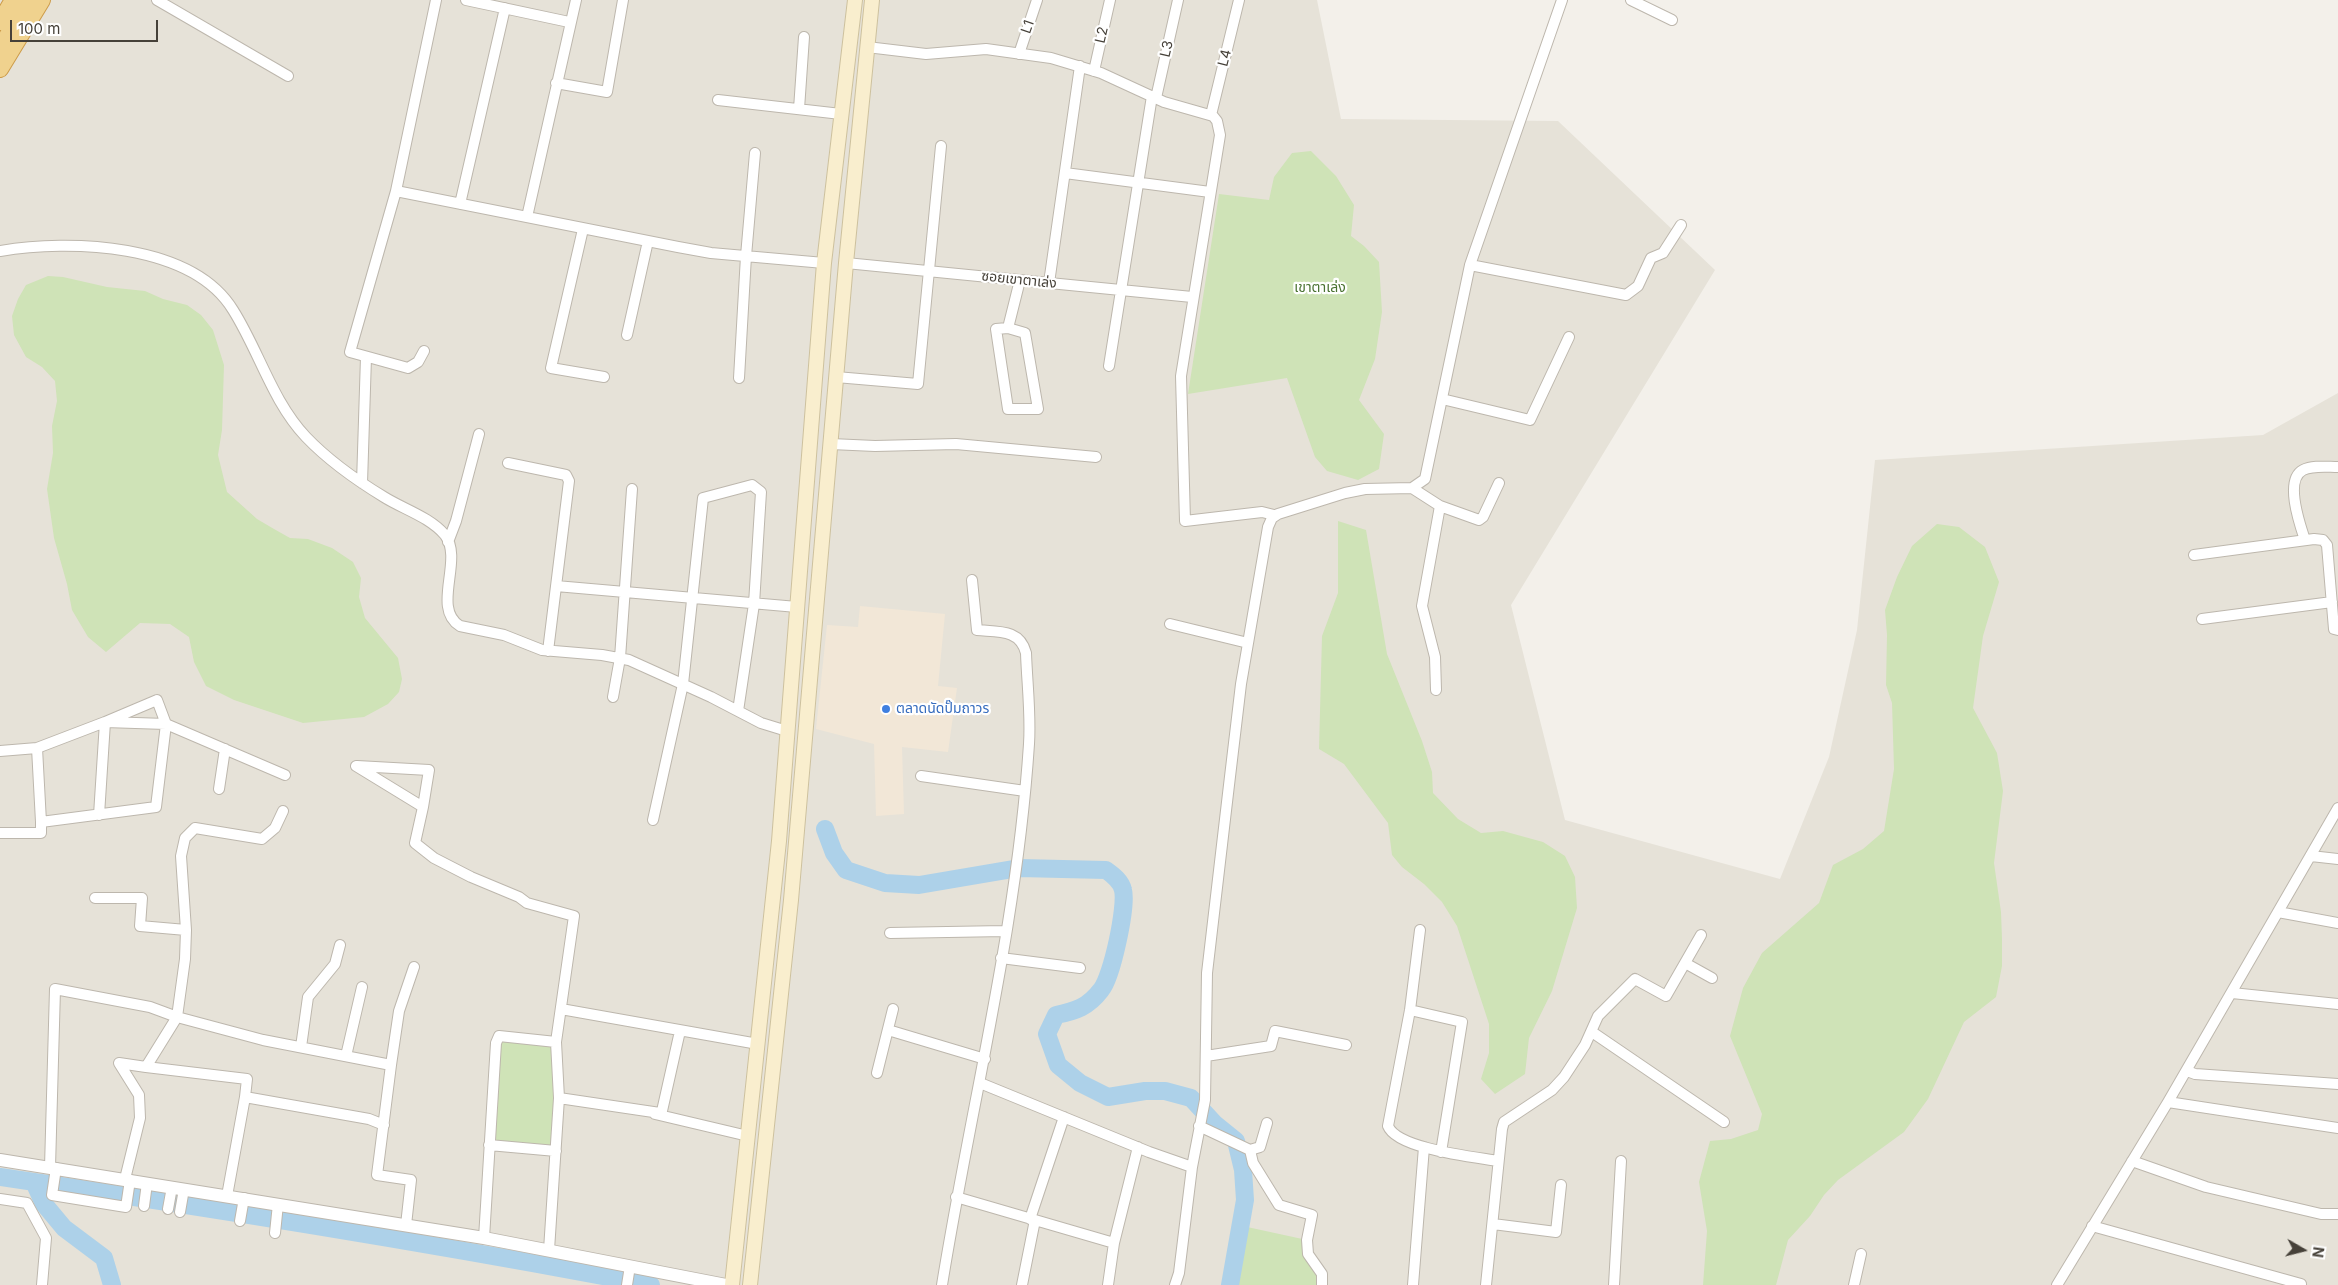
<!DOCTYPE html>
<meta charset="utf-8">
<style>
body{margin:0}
#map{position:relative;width:2338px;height:1285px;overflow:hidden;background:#f3f0ea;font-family:Inter,sans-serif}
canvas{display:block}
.north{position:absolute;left:2278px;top:1225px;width:50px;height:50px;-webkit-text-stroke:4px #fff;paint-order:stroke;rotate:98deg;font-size:14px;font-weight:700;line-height:20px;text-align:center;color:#464139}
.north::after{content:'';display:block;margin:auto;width:18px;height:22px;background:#464139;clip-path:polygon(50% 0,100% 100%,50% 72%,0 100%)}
.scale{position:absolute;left:10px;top:20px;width:148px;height:22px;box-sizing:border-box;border:2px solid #464139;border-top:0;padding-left:6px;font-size:15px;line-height:18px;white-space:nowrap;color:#464139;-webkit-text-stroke:4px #fff;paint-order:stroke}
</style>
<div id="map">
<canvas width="2338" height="1285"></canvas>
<div class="north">N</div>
<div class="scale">100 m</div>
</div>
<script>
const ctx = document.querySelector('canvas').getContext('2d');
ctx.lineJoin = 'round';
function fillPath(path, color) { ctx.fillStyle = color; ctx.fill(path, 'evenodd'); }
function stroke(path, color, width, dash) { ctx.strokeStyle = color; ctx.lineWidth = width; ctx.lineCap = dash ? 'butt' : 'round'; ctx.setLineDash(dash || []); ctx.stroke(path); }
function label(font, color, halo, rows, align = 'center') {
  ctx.font = font + ' Inter,"Noto Sans Thai",sans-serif'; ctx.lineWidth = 4.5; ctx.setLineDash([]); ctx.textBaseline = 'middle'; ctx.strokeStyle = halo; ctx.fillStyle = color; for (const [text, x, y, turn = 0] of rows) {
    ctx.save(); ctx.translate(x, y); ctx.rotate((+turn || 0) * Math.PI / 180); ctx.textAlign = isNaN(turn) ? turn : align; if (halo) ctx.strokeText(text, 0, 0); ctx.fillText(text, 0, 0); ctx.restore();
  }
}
const residential = new Path2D(`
 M0,0H1317L1341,119L1558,121L1715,270L1511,605L1565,820L1780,879L1829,757L1857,630L1875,460L2263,435L2338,393V1285H0Z`);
const commercial = new Path2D(`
 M860,606L945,614L938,686L957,688L948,752L902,747L904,814L876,816L874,744L816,729L827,625L858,627Z`);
const green = new Path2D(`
 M1311,151L1336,176L1354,205L1351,236L1364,246L1379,262L1382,312L1375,359L1359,400L1384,434L1379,469L1358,480L1327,471L1315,457L1287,378L1188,394L1219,194L1269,200L1274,177L1292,153Z
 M48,276L63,277L107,287L145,291L163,299L187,305L201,315L213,330L224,365L222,430L218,455L227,492L257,519L274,529L290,538L308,539L332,548L353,562L361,578L359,597L365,618L398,658L402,679L399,692L388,704L364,717L303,723L234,700L206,686L194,662L189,637L170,624L140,623L106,652L88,637L72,610L67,584L54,538L47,489L53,453L52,426L57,401L55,381L42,367L26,357L14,335L12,316L18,299L26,285Z
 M1338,521L1366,530L1387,654L1422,741L1432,772L1433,793L1458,819L1481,833L1503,831L1543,842L1565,856L1575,877L1577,908L1552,991L1529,1038L1525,1074L1495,1094L1481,1079L1489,1053V1024L1457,926L1442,902L1424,884L1402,867L1392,855L1388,823L1344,764L1319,749L1322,636L1338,593Z
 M1937,524L1959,527L1985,547L1999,582L1983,636L1973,708L1997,753L2003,791L1994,863L2001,912L2002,939V966L1996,997L1964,1022L1928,1099L1904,1132L1838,1180L1824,1195L1810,1216L1788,1240L1776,1285H1703L1707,1231L1699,1182L1710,1141L1731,1139L1758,1130L1762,1114L1730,1036L1743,988L1762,953L1819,903L1833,865L1863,849L1884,831L1894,769L1892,703L1886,685L1887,635L1885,610L1897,577L1912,546Z
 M499,1036L556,1042V1151L489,1145Z
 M1238,1225L1307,1240L1322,1285H1225Z`);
const river = new Path2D(`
 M825,829L834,853L846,870L885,883L919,885L1019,868L1106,870C1113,875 1121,881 1123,890C1127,906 1112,977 1101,990C1088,1007 1076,1011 1056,1015L1047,1034L1058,1065L1080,1083L1108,1097L1145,1091H1165L1191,1098L1215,1124L1236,1141L1243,1170L1245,1200L1230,1285
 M0,1177C218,1209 435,1244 651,1285
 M34,1182L44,1204L64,1228L104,1258L112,1285`);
const minor = new Path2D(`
 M157,0L288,76
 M466,0L569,22
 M1631,0L1672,20
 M867,47L926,54L986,49L1051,58L1101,73L1164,102L1213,116L1217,121L1220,135L1181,376L1185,521L1262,512L1274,515
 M1019,54L1037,0
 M1094,71L1110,0
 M556,83L607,92L623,0
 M1156,98L1178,0
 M718,100L841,114
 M799,109L804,37
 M1211,115L1239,0
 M1065,173L1210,192
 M396,191L678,247L711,253L824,263
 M460,204L505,8
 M527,217L576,0
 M583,229L551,368L604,377
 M0,251C69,239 192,243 233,310C259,351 272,401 306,437C329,461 356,480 384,497C403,509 430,517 445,535C464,560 431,608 460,626L504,635L542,650L602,655L629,660L711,697L761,723L787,731
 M846,263L1192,297
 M1470,265L1626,295L1638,286L1651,258L1663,253L1681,225
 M1049,283L1080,66
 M1008,328L1025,333L1038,409H1008L996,329L1008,328L1020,280
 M627,335L648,241
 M424,351L418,362L408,368L350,352L396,191L436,0
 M1109,366L1152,96
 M836,377L918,384L941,146
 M739,378L746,256L755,153
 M1442,399L1530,420L1569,337
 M831,444L875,446L956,444L1096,457
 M508,463L566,475L569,481L548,651
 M362,483L366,357
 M1412,488L1440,506L1422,606L1435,657L1436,690
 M1440,506L1479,520L1483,517L1499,483
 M2305,540C2300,525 2284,480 2303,470C2313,465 2327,467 2338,467
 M448,542L456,521L479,434
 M2194,555L2314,539L2323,540L2327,545L2334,629L2338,630
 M556,586L797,607
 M2202,619L2332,602
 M1170,624L1248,643
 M613,697L620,658L632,489
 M37,748L41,822
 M0,751L37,748L105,722L166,724L157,700L105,722L99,815
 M356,766L423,807L415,843L434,858L471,877L519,897L527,903L574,916L556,1042L559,1098L549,1250
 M357,766L429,770L423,807
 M921,776L1025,791
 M219,789L225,749
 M283,811L275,828L262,839L195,828L185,838L181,856L186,930L185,959L177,1017L263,1040L391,1065L377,1175L411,1180L406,1225
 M653,820L683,684L703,498L752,485L761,492L754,604L738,711
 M0,833H41V822L156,807L166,724L285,775
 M2311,856L2338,859
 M95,898H142L140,926L186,930
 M2278,912L2338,923
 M1420,930L1410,1010L1388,1126C1397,1149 1475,1157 1498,1161
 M890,933L1005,931
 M1001,958L1080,968
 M1685,963L1712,978
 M2232,993L2338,1004
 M561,1009L758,1044
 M1410,1010L1462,1022L1441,1152
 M888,1030L985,1059
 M1592,1032L1724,1122
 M301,1047L308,997L335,964L340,945
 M346,1056L362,987
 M1206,1056L1271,1046L1275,1031L1346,1045
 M391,1065L399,1011L414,967
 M2187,1071L2195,1074L2338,1084
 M877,1073L893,1009
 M980,1083L1149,1152L1192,1167
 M559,1098L660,1113L662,1111L680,1031
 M2168,1102L2338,1128
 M655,1114L748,1136
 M1199,1126L1250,1150L1253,1163L1279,1205L1312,1215L1307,1240L1308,1254L1322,1274V1285
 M489,1145L556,1151
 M1250,1150L1260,1147L1267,1123
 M2132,1161L2206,1187L2321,1214H2338
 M50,1167L55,989L150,1007L177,1017L146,1067L247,1079L245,1097
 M56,1168L52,1195L126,1207L130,1180
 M125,1179L140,1118L139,1095L119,1063L146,1067
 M227,1196L245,1097L369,1119L384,1125
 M956,1197L1114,1243
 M0,1199L27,1203L46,1238L42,1285
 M144,1206L147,1183
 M168,1209L172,1187
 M180,1212L184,1189
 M1030,1219L1064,1117
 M240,1221L244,1198
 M1493,1224L1556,1232L1561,1185
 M2092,1226L2301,1284
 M275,1233L278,1204
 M484,1238L496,1043L499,1036L556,1042
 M627,1285L630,1266
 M942,1285C971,1105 1017,927 1029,744C1031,714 1027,683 1026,653C1020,629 998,632 977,630L972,580
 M1022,1285L1035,1220
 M1108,1285L1114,1243L1138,1147
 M1175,1285L1179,1273L1192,1167L1205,1100L1207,973L1229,785L1241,684L1268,527L1272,518L1278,514L1345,493L1365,489L1412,488L1425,479L1470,265L1562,0
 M1413,1285L1424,1147
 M1486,1285L1502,1129L1504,1122L1552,1090L1564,1077L1585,1045L1598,1016L1635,979L1666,996L1701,935
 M1614,1285L1621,1161
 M1854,1285L1861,1254
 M2057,1285L2168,1102L2338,808`);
const tertiary = new Path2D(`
 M0,1160L484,1238L726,1285`);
const secondary = new Path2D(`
 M732,1285L779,841L824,263L855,0
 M750,1285L791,900L846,263L872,0`);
const trunk = new Path2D(`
 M0,22L13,0
 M0,49L27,0
 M0,69L42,0`);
const markers = [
 [886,709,5,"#3f7fe0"]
];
const streetNames = [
 ["L1",1028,27,-71],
 ["L2",1102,35,-77],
 ["L3",1167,49,-77],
 ["L4",1225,58,-76],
 ["ซอยเขาตาเล่ง",1019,280,6]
];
const parkNames = [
 ["เขาตาเล่ง",1320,288]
];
const shopNames = [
 ["ตลาดนัดปั๊มถาวร",896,709]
];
fillPath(residential, '#e6e2d8');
fillPath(commercial, '#f2e7d7');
fillPath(green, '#cfe3b7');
stroke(river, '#add1e9', 18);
stroke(minor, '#bdb7ad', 12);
stroke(tertiary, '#bdb7ad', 14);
stroke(secondary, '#cdc19e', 16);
stroke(trunk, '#cd9c4a', 18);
stroke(minor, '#fff', 10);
stroke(tertiary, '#fff', 12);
stroke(secondary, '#f9eece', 14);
stroke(trunk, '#f0d28e', 16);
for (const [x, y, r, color] of markers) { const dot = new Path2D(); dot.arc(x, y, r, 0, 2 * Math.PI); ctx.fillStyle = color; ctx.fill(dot); stroke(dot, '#fff', 2); }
label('14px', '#464139', '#fff', streetNames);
label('14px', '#4a7232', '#fff', parkNames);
label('14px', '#366cbe', '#fff', shopNames, 'left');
</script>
